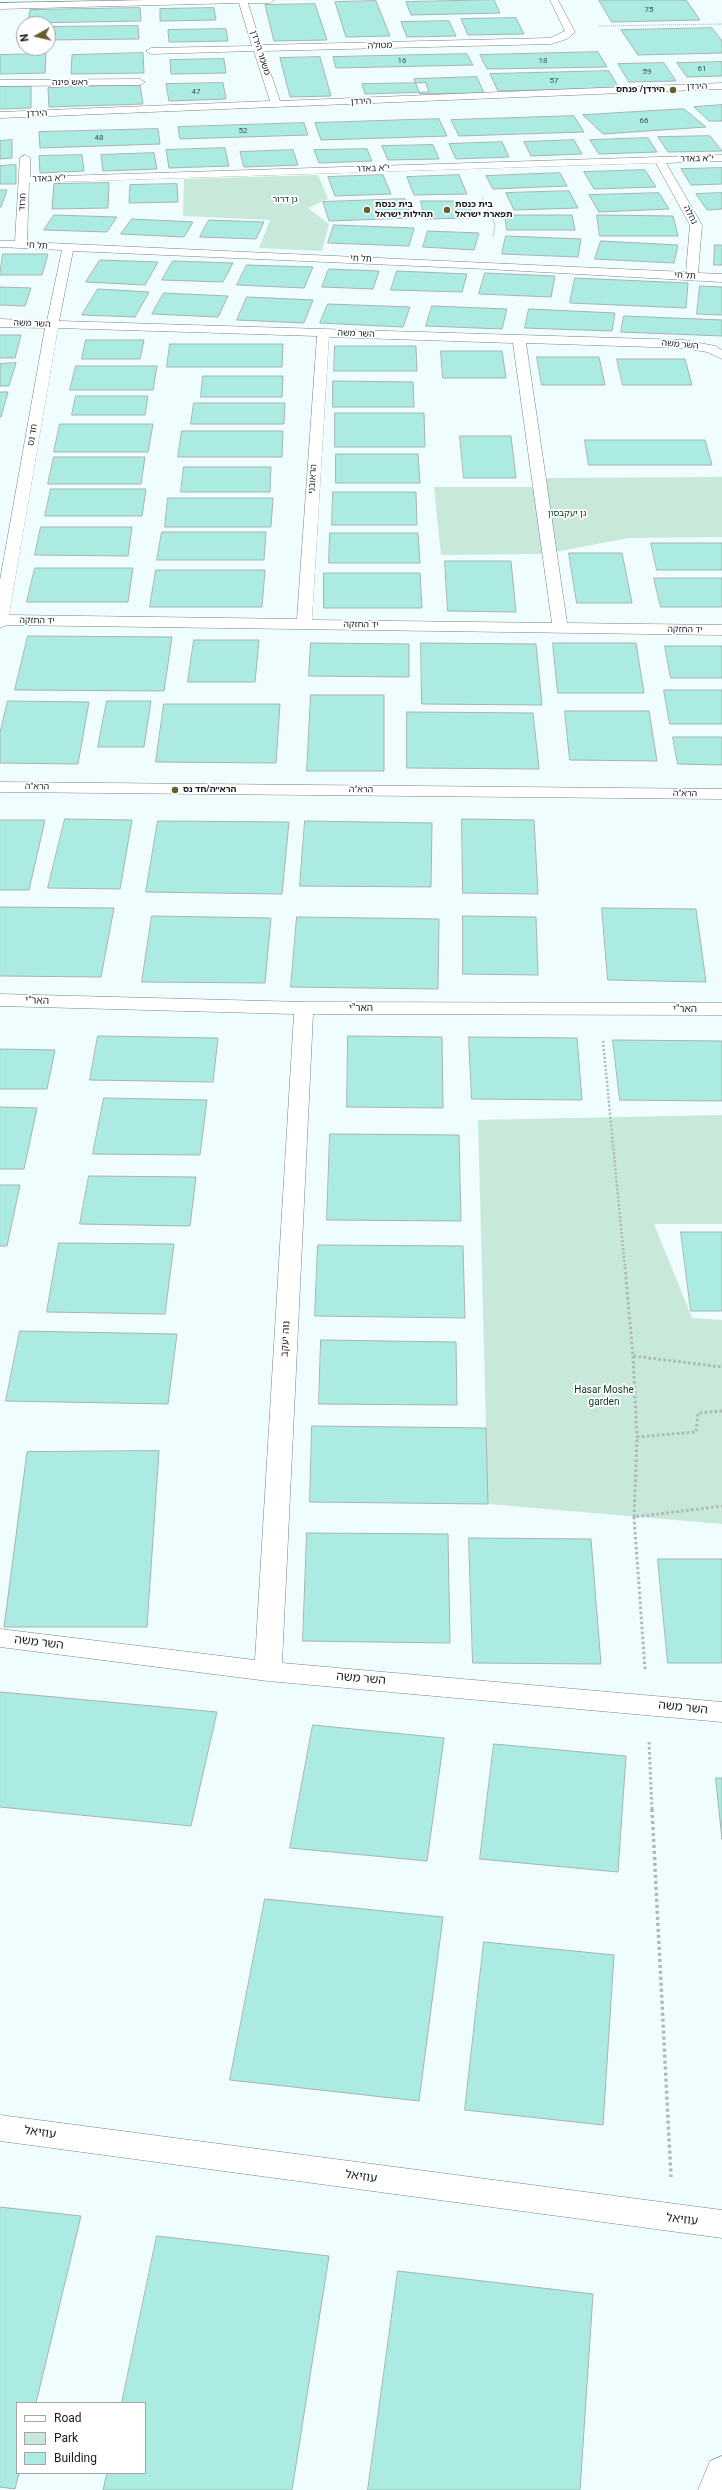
<!DOCTYPE html>
<meta charset="utf-8">
<style>
body{margin:0}
#map{position:relative;width:722px;height:2490px;overflow:hidden;background:#f0fdff;font-family:Roboto,sans-serif}
canvas{display:block}
.legend{position:absolute;left:16px;top:2402px;width:130px;height:72px;box-sizing:border-box;background:#fff;border:1px solid #a2a4a5;margin:0;padding:5px 7px;list-style:none;font-size:12px;color:#161c1d}
.legend li{display:flex;align-items:center;gap:8px;height:20px}
.legend b{width:20px;border:1px solid #a2a4a5}
.north{position:absolute;left:16px;top:16px;width:40px;height:40px;box-sizing:border-box;background:#fff;border:1px solid #a2a4a5;border-radius:50%;rotate:262deg;font-size:11px;font-weight:700;line-height:16px;text-align:center;color:#161c1d}
.north::after{content:'';display:block;margin:auto;width:14px;height:18px;background:#675e2b;clip-path:polygon(50% 0,100% 100%,50% 72%,0 100%)}
</style>
<div id="map">
<canvas width="722" height="2490"></canvas>
<ul class="legend">
<li><b style="height:5px;background:#fff"></b>Road</li>
<li><b style="height:11px;background:#c8e9d9"></b>Park</li>
<li><b style="height:11px;background:#acebe2"></b>Building</li>
</ul>
<div class="north">N</div>
</div>
<script>
const ctx = document.querySelector('canvas').getContext('2d');
ctx.lineJoin = 'round';
function fillPath(path, color) { ctx.fillStyle = color; ctx.fill(path, 'evenodd'); }
function stroke(path, color, width, dash) { ctx.strokeStyle = color; ctx.lineWidth = width; ctx.lineCap = dash ? 'butt' : 'round'; ctx.setLineDash(dash || []); ctx.stroke(path); }
function label(font, color, halo, rows, align = 'center') {
  ctx.font = font + ' Roboto,"Noto Sans Hebrew",sans-serif'; ctx.lineWidth = 3.5; ctx.setLineDash([]); ctx.textBaseline = 'middle'; ctx.strokeStyle = halo; ctx.fillStyle = color; for (const [text, x, y, turn = 0] of rows) {
    ctx.save(); ctx.translate(x, y); ctx.rotate((+turn || 0) * Math.PI / 180); ctx.textAlign = isNaN(turn) ? turn : align; if (halo) ctx.strokeText(text, 0, 0); ctx.fillText(text, 0, 0); ctx.restore();
  }
}
const green = new Path2D(`
 M318,175L328,199L308,208L329,224L322,251L259,248L270,220L183,216L184,179Z
 M722,477V537L628,538L545,554L441,555L434,487H541L542,478Z
 M722,1115V1224H654L692,1318L722,1320V1524L488,1504L478,1120Z`);
const building = new Path2D(`
 M494,0L500,13L411,15L406,2Z
 M599,0H686L700,20L612,22Z
 M376,1L390,36L346,37L335,2Z
 M315,4L327,40L274,41L265,5Z
 M140,8L141,21L28,23L30,10Z
 M214,8L216,20L160,21V9Z
 M516,18L524,34L468,35L461,19Z
 M449,21L456,36L407,37L401,22Z
 M138,26L139,39L48,40V27Z
 M712,28L722,41V53L638,55L621,30Z
 M226,29L228,41L169,42L168,30Z
 M598,52L607,67L487,69L480,55Z
 M143,53L144,73L71,74L72,55Z
 M46,54L45,73L0,74V55Z
 M467,54L473,65L336,68L333,57Z
 M320,57L331,96L290,97L280,58Z
 M224,59L226,73L171,74L170,60Z
 M722,62V76L687,77L677,63Z
 M664,63L676,81L629,82L618,64Z
 M609,71L619,88L498,91L490,74Z
 M477,77L484,93L420,94L414,79Z
 M223,83L226,99L169,101L166,84Z
 M426,83L429,92L365,94L362,84Z
 M140,85L143,104L49,107L48,88Z
 M0,86H31V108L0,109Z
 M722,105V121H709L694,107Z
 M684,109L706,127L603,134L583,115Z
 M574,116L584,132L459,136L451,120Z
 M439,119L447,136L321,140L315,123Z
 M304,123L308,135L180,139L178,127Z
 M158,129L160,144L40,148L39,132Z
 M710,136L722,151L668,152L658,137Z
 M648,138L657,152L599,154L590,140Z
 M12,140V158L0,159V141Z
 M574,140L582,154L531,156L524,142Z
 M502,142L509,157L456,159L449,144Z
 M433,145L439,159L388,160L382,146Z
 M225,148L229,166L169,168L166,150Z
 M367,149L372,161L319,163L314,150Z
 M293,150L298,165L244,167L240,152Z
 M154,153L157,169L103,171L101,155Z
 M82,155L84,171L40,173L39,156Z
 M16,165V184H0V166Z
 M722,168V184L691,185L681,169Z
 M645,170L656,187L594,189L584,172Z
 M560,173L567,186L493,189L486,176Z
 M383,175L391,194L335,196L328,177Z
 M459,175L467,194L414,195L407,177Z
 M109,183L108,208L52,209L54,184Z
 M177,184L178,202L129,203L130,185Z
 M0,190H7L1,207H0Z
 M569,191L578,208L514,210L506,193Z
 M659,193L669,209L599,212L589,195Z
 M722,193V209L707,210L696,194Z
 M405,199L412,218L329,221L323,202Z
 M421,201H469L473,218L425,219Z
 M54,215L117,217L107,232L44,230Z
 M505,215H572L575,230H507Z
 M597,215L673,216L678,236H600Z
 M132,219L193,222L184,237L121,234Z
 M209,220L264,222L256,239L200,237Z
 M334,225L414,228L409,246L328,243Z
 M428,231L479,233L474,250L423,247Z
 M506,236L581,239L578,257L502,254Z
 M601,241L678,245L674,263L595,259Z
 M715,245H722V265H714Z
 M3,254H48L42,275H0Z
 M100,260L158,262L145,285L86,282Z
 M173,261L233,263L223,282L162,280Z
 M247,265L313,267L304,288L237,285Z
 M329,269L379,271L373,289L322,287Z
 M397,271L467,274L462,292L391,290Z
 M485,273L555,276L551,297L479,294Z
 M575,278L688,283L686,308L570,303Z
 M700,286L722,287V315L697,314Z
 M0,287L31,288L25,306L0,305Z
 M98,289L149,292L135,317L82,315Z
 M164,293L228,296L218,317L152,314Z
 M247,297L313,300L304,323L237,320Z
 M328,304L410,307L403,327L320,323Z
 M432,306L507,309L502,329L426,326Z
 M529,309L615,313L612,331L525,328Z
 M624,316L722,320V336L621,332Z
 M0,335H21L15,358H0Z
 M86,340H144L140,359H82Z
 M170,344H283L282,367H167Z
 M335,346H416L417,371H334Z
 M441,351H502L506,378H443Z
 M537,357H599L605,385H542Z
 M617,359H685L692,385H623Z
 M16,363L9,386H0V364Z
 M76,366H157L153,390H70Z
 M203,376H283L282,397H201Z
 M333,381L413,382L414,407H333Z
 M0,392H8L1,417H0Z
 M76,396H148L145,415H72Z
 M194,403H285L284,424H191Z
 M335,413H424L425,447H335Z
 M60,424H153L148,452H54Z
 M182,431H283L282,457H178Z
 M460,436H511L516,478H464Z
 M585,440H705L712,465H589Z
 M336,454H418L420,483H336Z
 M54,457H145L141,484H48Z
 M184,467H271L270,492H181Z
 M51,489H146L142,516H45Z
 M333,492H416L417,525H332Z
 M168,498H273L271,527H165Z
 M41,527H132L128,556L35,555Z
 M162,532H266L264,560H157Z
 M330,533H418L420,563H329Z
 M651,543H722V570H657Z
 M569,553H622L632,603H577Z
 M445,561H511L516,612L448,611Z
 M35,568H133L128,602H27Z
 M156,570H265L262,607H150Z
 M324,573H420L422,608H324Z
 M654,578H722V607H661Z
 M28,636L172,637L164,691L15,690Z
 M194,640H259L255,682H188Z
 M311,643L409,644V677L309,676Z
 M421,643L536,644L542,705L422,704Z
 M553,643H636L644,693H558Z
 M665,646H722V678H671Z
 M664,690H722V724H670Z
 M311,695H384V771H307Z
 M8,701L89,702L78,764L0,763V733Z
 M107,701H151L144,747H98Z
 M164,704H280L276,763L156,762Z
 M565,711H649L657,761L570,760Z
 M407,712L533,713L539,769L407,768Z
 M673,737H722V765L678,764Z
 M65,819L132,820L120,889L48,888Z
 M462,819L534,820L538,894L463,893Z
 M0,820H45L29,890H0Z
 M158,821L289,822L282,894L146,892Z
 M305,821L432,823L431,887L300,886Z
 M0,907L114,908L101,977L0,976Z
 M602,908L696,909L706,982L608,980Z
 M152,916L271,918L265,983L142,982Z
 M463,916L536,917L538,975L463,974Z
 M297,917L439,919L438,989L291,987Z
 M98,1036L218,1038L213,1082L90,1080Z
 M348,1036L442,1037L443,1108L347,1107Z
 M469,1037L577,1038L582,1100L472,1099Z
 M613,1040L722,1041V1101L620,1100Z
 M0,1049L55,1050L47,1089H0Z
 M104,1098L207,1100L200,1155L93,1154Z
 M0,1107L37,1108L24,1169H0Z
 M330,1134L459,1135L461,1221L327,1220Z
 M89,1176L196,1177L190,1226L80,1224Z
 M0,1185H20L7,1246H0Z
 M681,1232H722V1311H691Z
 M59,1243L174,1244L165,1314L47,1312Z
 M318,1245L463,1246L465,1318L315,1316Z
 M20,1331L177,1334L168,1404L6,1401Z
 M321,1340L456,1342L457,1405L319,1404Z
 M312,1426L486,1428L488,1504L310,1502Z
 M159,1451L147,1627H4L27,1452Z
 M307,1533L448,1534L450,1643L303,1641Z
 M469,1538L591,1539L601,1664L473,1663Z
 M658,1559H722V1663H668Z
 M0,1692L217,1712L191,1826L0,1807Z
 M313,1725L444,1738L427,1861L290,1848Z
 M494,1744L626,1756L618,1872L480,1859Z
 M716,1778H722V1839Z
 M265,1899L443,1917L419,2101L230,2080Z
 M484,1942L614,1955L603,2125L465,2110Z
 M0,2207L81,2216L36,2403H17V2473H19L15,2489L0,2487Z
 M157,2236L329,2256L292,2490H103L107,2473H145V2403H122Z
 M398,2271L593,2294L580,2490H368Z`);
const pathFar4 = new Path2D(`
 M599,26L722,24
 M482,196L492,219`);
const pathFar3 = new Path2D(`
 M492,218L495,225L493,237`);
const pathFar2 = new Path2D(`
 M603,1041L625,1268`);
const pathFar1 = new Path2D(`
 M625,1267L633,1356L722,1367
 M633,1356L637,1437
 M634,1517L637,1437L696,1432L698,1413L722,1411
 M645,1669L634,1517L722,1506
 M649,1742L652,1810`);
const path = new Path2D(`
 M652,1809L671,2177`);
const minor = new Path2D(`
 M149,0H274L270,3H248L261,45L550,38L565,31L550,0H558L575,32L567,39L551,44L263,51L280,101L722,83V89L0,118V112L270,101L254,51L151,54L146,51L151,48L252,46L239,3L0,9V3Z
 M0,80L140,79L145,82L140,85L0,86Z
 M25,155L30,158V177L722,155V161L666,163L702,225L698,273L722,274V282L487,269L73,251L59,321L684,340L715,346L722,350V359L707,352L684,348L526,343L567,623L722,625V635L7,625L0,628V580L45,328L0,327V319L47,321L62,250L0,247V241H15L20,158ZM656,163L690,225L686,272L27,242L29,183ZM58,328L317,336L297,619L9,615ZM329,337L513,343L552,623L312,620Z
 M0,782L722,789V799L0,792Z
 M0,994L304,1002L722,1003V1015L313,1014L282,1663L722,1702V1722L268,1681L0,1647V1629L255,1660L294,1014L0,1006Z
 M0,2115L722,2210V2238L0,2141Z
 M722,2456V2490H698L710,2461Z`);
const markers = [
 [673,90,4,"#675e2b"],
 [367,210,4,"#675e2b"],
 [447,210,4,"#675e2b"],
 [175,790,4,"#675e2b"]
];
const numberNames = [
 ["75",649,10],
 ["16",402,61],
 ["18",543,61],
 ["61",702,69],
 ["59",647,72],
 ["57",554,81],
 ["47",196,92],
 ["66",644,121],
 ["52",243,131],
 ["48",99,138]
];
const farStreetnames = [
 ["מטולה",380,46,-2],
 ["משמר הירדן",260,53,72],
 ["ראש פינה",70,83],
 ["הירדן",697,87,-2],
 ["הירדן",361,102,-2],
 ["הירדן",37,114,-2],
 ["י\"א באדר",697,159,-1],
 ["י\"א באדר",373,169,-2],
 ["י\"א באדר",49,179,-2],
 ["חרוד",23,202,-87],
 ["נחלה",690,215,63],
 ["תל חי",37,246,3],
 ["תל חי",361,259,2],
 ["תל חי",685,276,3],
 ["השר משה",32,324,2],
 ["השר משה",356,334,2],
 ["השר משה",680,345,5],
 ["חד נס",33,435,-80],
 ["הראובני",313,479,-86],
 ["יד החזקה",37,621,1],
 ["יד החזקה",361,625,1],
 ["יד החזקה",685,630,1],
 ["הרא\"ה",37,787,1],
 ["הרא\"ה",361,790,1],
 ["הרא\"ה",685,794,1]
];
const farPoinames = [
 ["הירדן/ פנחס",665,90,"right"],
 ["בית כנסת",375,205],
 ["תהילות ישראל",375,215],
 ["בית כנסת",455,205],
 ["תפארת ישראל",455,215],
 ["הרא״ה/חד נס",183,790]
];
const farParknames = [
 ["גן דרור",285,200],
 ["גן יעקבסון",567,514]
];
const streetNames = [
 ["האר\"י",37,1001,2],
 ["האר\"י",361,1008],
 ["האר\"י",685,1009],
 ["נוה יעקב",286,1339,-87]
];
const parkNames = [
 ["Hasar Moshe",604,1390],
 ["garden",604,1402]
];
const nearStreetnames = [
 ["השר משה",39,1643,7],
 ["השר משה",361,1679,5],
 ["השר משה",683,1708,6],
 ["עוזיאל",40,2133,8],
 ["עוזיאל",361,2177,8],
 ["עוזיאל",682,2220,7]
];
fillPath(green, '#c8e9d9');
fillPath(building, '#acebe2');
stroke(building, '#a5b4b2', 1);
stroke(minor, '#758486', 1);
stroke(pathFar4, '#adb8b9', 1, [1, 1]);
stroke(pathFar3, '#adb8b9', 1.5, [1, 1]);
stroke(pathFar2, '#adb8b9', 2.5, [2, 2]);
stroke(pathFar1, '#adb8b9', 3, [2.5, 2.5]);
stroke(path, '#adb8b9', 3.5, [3, 3]);
fillPath(minor, '#fff');
for (const [x, y, r, color] of markers) { const dot = new Path2D(); dot.arc(x, y, r, 0, 2 * Math.PI); ctx.fillStyle = color; ctx.fill(dot); stroke(dot, '#fff', 1.5); }
label('8px', '#3c504e', null, numberNames);
label('9px', '#161c1d', '#fff', farStreetnames);
label('bold 9px', '#161c1d', '#fff', farPoinames, 'left');
label('9px', '#0a3726', '#fff', farParknames);
label('10px', '#161c1d', '#fff', streetNames);
label('10px', '#0a3726', '#fff', parkNames);
label('12px', '#161c1d', '#fff', nearStreetnames);
</script>
